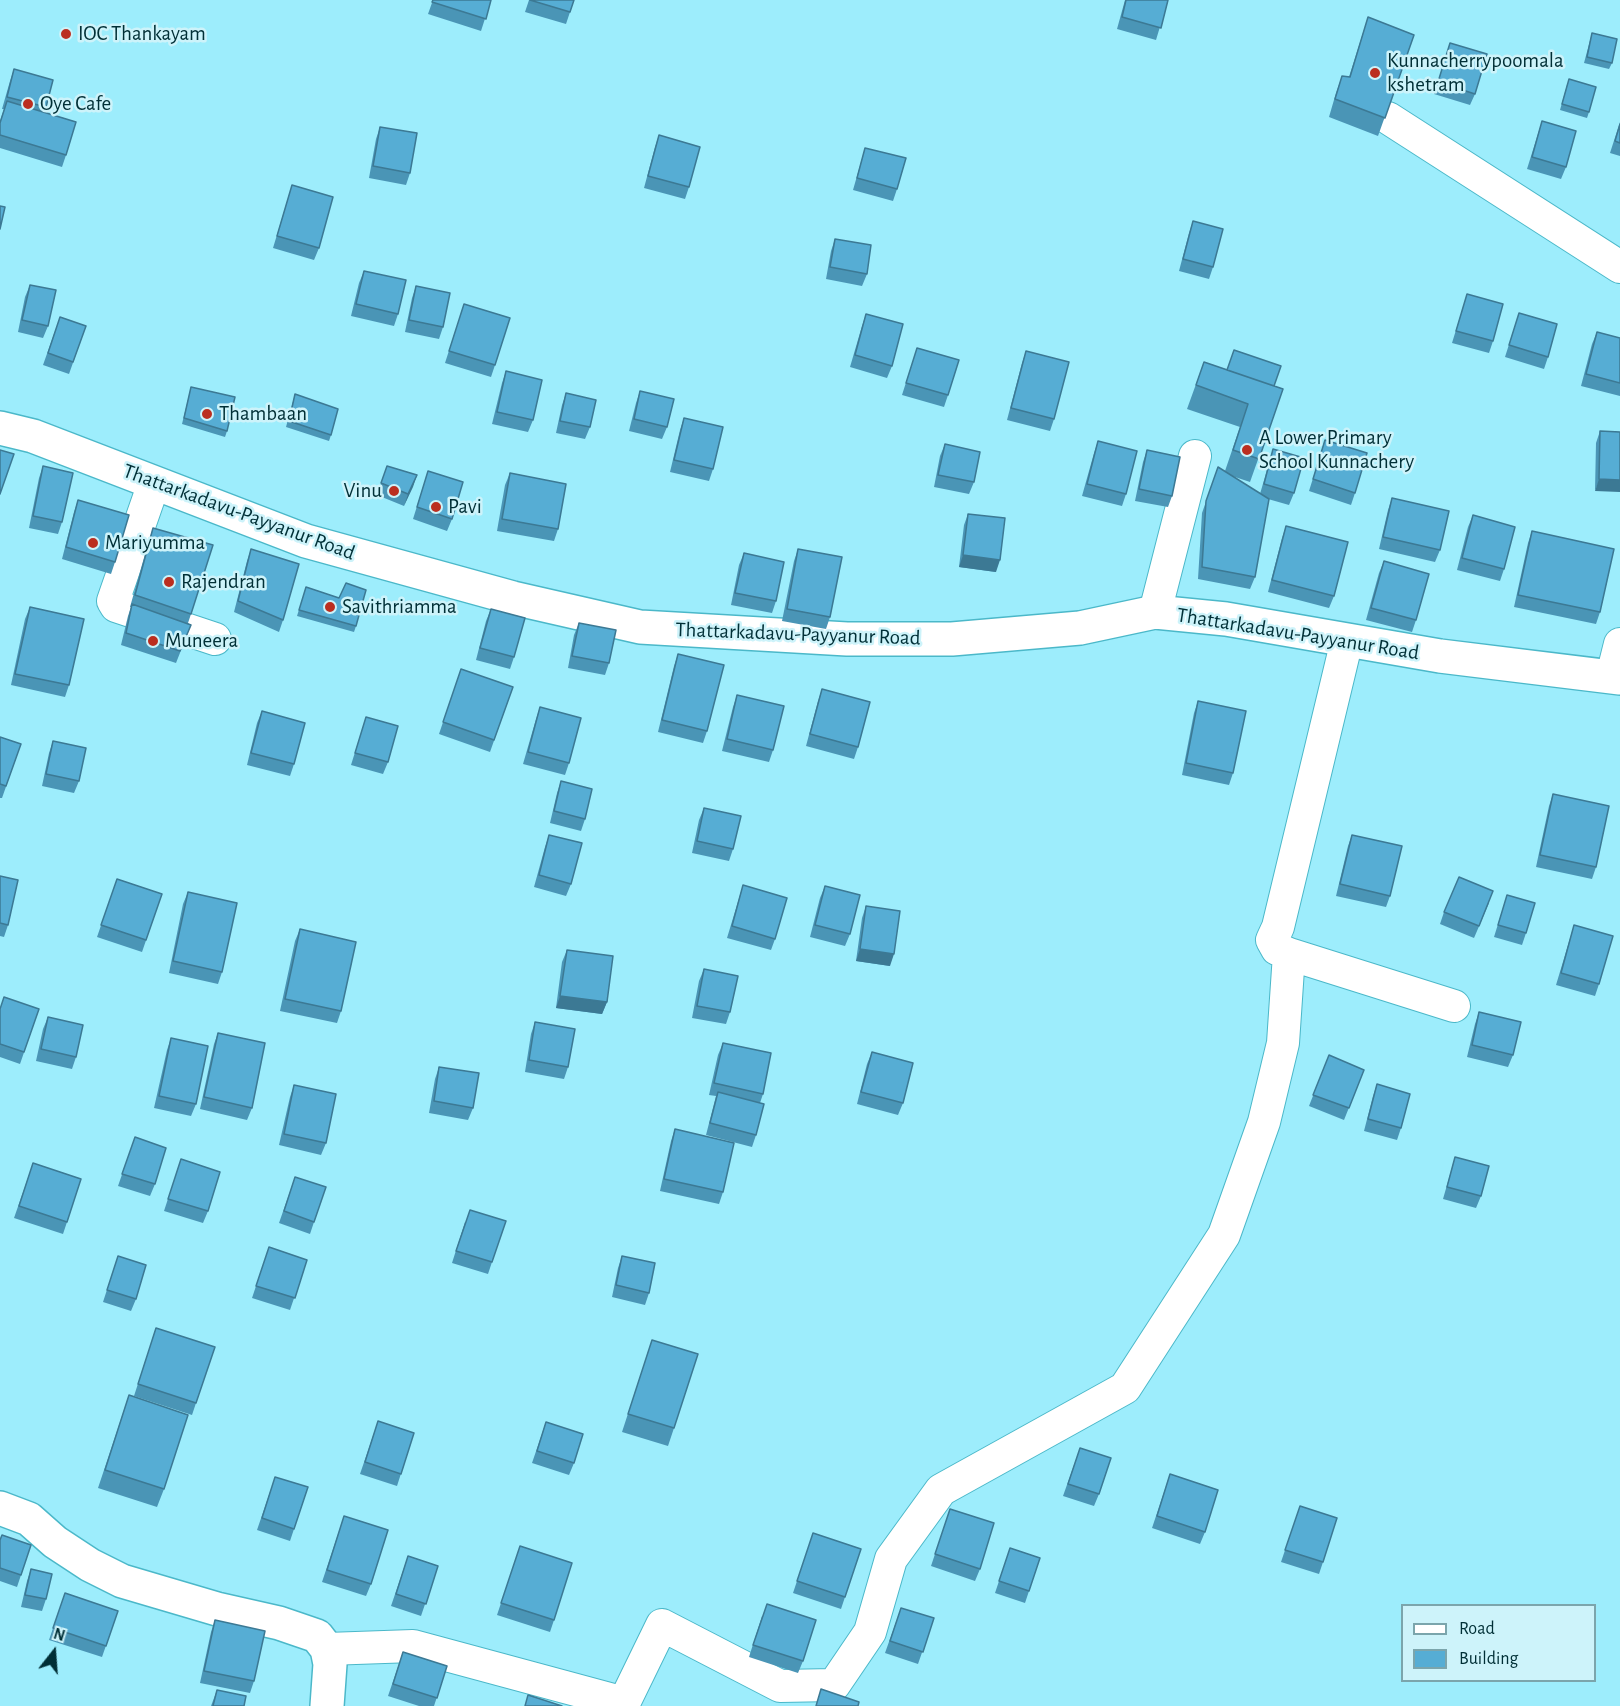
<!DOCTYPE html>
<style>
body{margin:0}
#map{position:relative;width:1620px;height:1706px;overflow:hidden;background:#9dedfc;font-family:"Alegreya Sans",sans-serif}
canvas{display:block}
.legend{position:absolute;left:1401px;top:1604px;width:195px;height:78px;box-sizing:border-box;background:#cdf3fa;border:2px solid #7ba5ac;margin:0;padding:8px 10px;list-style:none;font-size:18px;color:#002f36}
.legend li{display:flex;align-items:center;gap:12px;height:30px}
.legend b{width:30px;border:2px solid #7ba5ac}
.north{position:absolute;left:24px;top:1622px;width:60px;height:60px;-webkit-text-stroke:4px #cdf3fa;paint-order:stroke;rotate:17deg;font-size:16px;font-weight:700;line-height:24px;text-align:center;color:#002f36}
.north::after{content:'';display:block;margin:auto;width:21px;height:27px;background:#002f36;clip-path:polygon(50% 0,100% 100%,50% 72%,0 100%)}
</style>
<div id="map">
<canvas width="1620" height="1706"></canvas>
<ul class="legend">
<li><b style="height:8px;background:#fff"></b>Road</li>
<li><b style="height:16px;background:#56add4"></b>Building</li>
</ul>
<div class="north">N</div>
</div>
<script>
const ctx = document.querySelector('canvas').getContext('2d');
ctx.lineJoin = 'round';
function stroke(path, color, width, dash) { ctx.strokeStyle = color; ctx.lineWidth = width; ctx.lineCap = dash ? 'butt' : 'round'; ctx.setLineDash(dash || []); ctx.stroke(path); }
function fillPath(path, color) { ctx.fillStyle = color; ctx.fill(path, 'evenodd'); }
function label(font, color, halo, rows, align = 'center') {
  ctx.font = font + ' "Alegreya Sans",sans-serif'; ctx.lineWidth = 5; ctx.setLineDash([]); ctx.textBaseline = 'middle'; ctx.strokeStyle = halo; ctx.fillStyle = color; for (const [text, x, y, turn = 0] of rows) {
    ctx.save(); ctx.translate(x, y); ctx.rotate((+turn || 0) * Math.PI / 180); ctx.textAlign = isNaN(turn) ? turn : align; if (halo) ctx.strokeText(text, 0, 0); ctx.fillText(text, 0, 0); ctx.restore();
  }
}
const minor = new Path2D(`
 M1388,118L1620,267
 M154,483L113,601L116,606L215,639
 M1155,612L1195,456
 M1347,640L1278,927L1272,940L1277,949L1289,954L1454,1006
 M1612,676L1620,644
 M327,1649L413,1646L624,1703L662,1625L780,1686L834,1685L870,1632L891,1559L941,1490L1125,1388L1224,1235L1264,1122L1283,1043L1289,954`);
const major = new Path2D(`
 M0,428L33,436L306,541L513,598L640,627L847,639H952L1080,628L1155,612L1226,619L1440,656L1620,678
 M0,1508L29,1519L55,1542L90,1565L122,1581L217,1609L279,1623L317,1636L327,1649L330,1664L327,1706`);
const wall = new Path2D(`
 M433,0H491L481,31L428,14Z
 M529,0H574L566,24L525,12Z
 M1125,0H1168L1156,40L1117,29Z
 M1368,17L1414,35L1378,136L1329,117L1336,93L1342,76L1349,77Z
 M1592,33L1612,63L1609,69L1584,63Z
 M1450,43L1475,94L1470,105L1434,94Z
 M14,69L46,107L44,112L66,155L62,167L0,148V121L4,109H2L10,81Z
 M1567,85L1589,112L1587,118L1560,110Z
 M1542,121L1566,167L1561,179L1527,169Z
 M1620,122V156L1610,153Z
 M380,127L410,173L406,185L369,178L376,139Z
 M659,135L689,187L685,199L644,188L655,147Z
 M865,148L897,189L893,201L853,190Z
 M292,185L319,248L314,260L273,248Z
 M1193,221L1213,267L1209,279L1179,271L1189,233Z
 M835,239L867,274L862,286L826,279L831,251Z
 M364,271L398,314L394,326L351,316L359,283Z
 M30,285L48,326L43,338L18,332L25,297Z
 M416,286L443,327L439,339L405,332L412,298Z
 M1467,294L1493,341L1489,353L1452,343Z
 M464,304L495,365L491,377L445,363Z
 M1519,313L1548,357L1544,369L1505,357Z
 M866,314L892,366L887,378L850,367L862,326Z
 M60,317L86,326L69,374L43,365Z
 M1597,332L1620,338V396L1581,386L1592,344Z
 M917,348L948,395L944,407L902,395Z
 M1026,351L1054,419L1050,431L1007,420L1022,363Z
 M1204,362L1283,389L1250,482L1232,476L1260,494L1273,449L1294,493L1289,505L1268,499L1255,577L1250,589L1198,579L1202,513L1218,467L1225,471L1240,427L1187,409Z
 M506,371L533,420L528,432L492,424L502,383Z
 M191,387L227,431L225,437L182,424Z
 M640,391L667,427L662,439L629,431L636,403Z
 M566,393L590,427L585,439L556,433L562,405Z
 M295,394L331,435L329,441L286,427Z
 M684,418L713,469L709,481L670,472L680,430Z
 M1600,431L1620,432L1595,491L1596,443Z
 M1325,440L1355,493L1351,505L1309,491Z
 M1098,441L1126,494L1122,506L1082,496L1094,453Z
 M945,444L974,482L969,494L934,487L940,456Z
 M1147,450L1172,496L1168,507L1135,501L1143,462Z
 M43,466L62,522L58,534L29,528L39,478Z
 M387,466L417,475L404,506L377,495Z
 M428,471L452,519L447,531L413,519Z
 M510,473L558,529L554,541L497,531L505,485Z
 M1392,498L1440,550L1435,562L1379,549L1388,510Z
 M78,500L115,562L111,574L62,559L74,512Z
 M968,514L996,572L959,567L964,525Z
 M1473,515L1504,569L1500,581L1457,570L1468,527Z
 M1286,526L1334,596L1329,608L1268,592L1282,538Z
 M153,528L191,614L188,623L191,625L176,663L121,645L128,616L131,607H130L149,540Z
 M1532,531L1600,612L1596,624L1514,607L1528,543Z
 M251,549L283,620L279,632L234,612L247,561Z
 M798,549L830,617L826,629L782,621L794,561Z
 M744,553L776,601L772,613L731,605L739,565Z
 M1384,561L1416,620L1412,632L1366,620L1379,573Z
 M306,587L356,626L354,632L297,616Z
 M30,607L69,685L65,697L11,685L25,619Z
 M491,609L514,657L510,669L476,660L486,621Z
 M579,623L609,663L605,675L568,668L574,635Z
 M678,654L707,731L703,743L658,732L674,666Z
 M461,669L513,687L490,752L439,734Z
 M822,689L858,747L854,759L806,746L818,701Z
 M737,695L773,750L769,762L722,751L733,707Z
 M1198,701L1233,773L1229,785L1182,775L1194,713Z
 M540,707L569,763L565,775L523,764L536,719Z
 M262,711L294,764L290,776L247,765L257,723Z
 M366,717L388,762L383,774L351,765Z
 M0,737L21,744L2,798H0Z
 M53,741L79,781L74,793L42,786L49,753Z
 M561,781L585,819L581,831L550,823L557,793Z
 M1553,794L1596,867L1592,879L1536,867L1549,806Z
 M704,808L733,849L729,861L692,853L699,820Z
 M549,835L571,884L566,896L534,887L545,847Z
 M1352,835L1390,896L1386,907L1336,896L1348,846Z
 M0,876L8,925L4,937L0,936Z
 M117,879L162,894L142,952L97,937Z
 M743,885L775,939L771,950L727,938Z
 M825,886L850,934L845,946L810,937L820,898Z
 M188,892L222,972L218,984L169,973L183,904Z
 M1507,895L1526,933L1522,945L1494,937Z
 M1489,903L1474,938L1440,924L1444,912Z
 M866,906L890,966L856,961L862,918Z
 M1574,925L1599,984L1595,996L1556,985Z
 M300,929L341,1011L337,1023L280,1011L295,941Z
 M567,950L607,1002L602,1014L556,1008L562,962Z
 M704,969L730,1012L726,1024L692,1018L699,981Z
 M0,1008L39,1009L20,1064L0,1057Z
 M1479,1012L1513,1055L1508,1067L1467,1057L1475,1024Z
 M48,1017L76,1057L72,1069L36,1061L43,1029Z
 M535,1022L568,1067L564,1079L525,1072L531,1034Z
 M218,1033L252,1108L247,1120L200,1109L214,1044Z
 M171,1038L196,1104L191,1116L154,1108L167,1050Z
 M723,1043L763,1094L760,1103L756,1135L752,1147L706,1135L716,1096L709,1095L718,1055Z
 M872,1052L903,1103L898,1115L857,1104L867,1064Z
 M1329,1055L1364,1070L1344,1120L1309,1106Z
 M439,1067L473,1108L468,1120L429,1113L435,1079Z
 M1377,1084L1401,1128L1397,1140L1364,1131L1373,1096Z
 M294,1085L326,1143L321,1155L279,1145L290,1097Z
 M675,1129L723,1192L719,1204L660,1191L671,1141Z
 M135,1137L155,1184L150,1196L118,1186Z
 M1455,1157L1481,1196L1476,1208L1443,1199Z
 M181,1159L208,1211L203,1223L164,1211Z
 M29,1175L67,1222L63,1234L14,1218Z
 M295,1177L314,1222L310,1234L279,1223Z
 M465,1222L492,1262L488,1274L452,1263Z
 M269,1247L307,1260L290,1310L252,1298Z
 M118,1256L136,1299L131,1311L103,1302Z
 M622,1256L649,1293L645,1305L612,1297L618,1268Z
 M156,1328L196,1403L192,1415L134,1396Z
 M652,1340L674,1428L668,1446L622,1432Z
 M129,1395L164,1489L157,1507L98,1488Z
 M546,1422L574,1463L569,1475L532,1463Z
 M374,1433H414L397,1486L360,1474Z
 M1080,1448L1099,1494L1094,1506L1063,1496Z
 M1170,1474L1205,1532L1200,1544L1152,1528Z
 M271,1489L294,1529L290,1541L257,1530Z
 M1300,1506L1323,1562L1319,1574L1281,1562Z
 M950,1509L980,1569L975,1581L931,1566Z
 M344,1516L371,1584L366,1596L322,1582Z
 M0,1540L21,1575L17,1587L0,1581Z
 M809,1545L845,1597L841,1609L793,1593Z
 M520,1546L554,1620L550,1632L497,1615Z
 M1010,1548L1040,1558L1025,1603L995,1593Z
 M408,1556L438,1566L421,1616L391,1606Z
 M31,1569L46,1599L42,1611L21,1607L27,1581Z
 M65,1593L118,1611L102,1657L49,1640Z
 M901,1608L934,1618L918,1664L885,1653Z
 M762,1616L803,1661L798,1673L749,1657Z
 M215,1620L254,1681L250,1693L200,1683L211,1632Z
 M403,1652L447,1666L434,1706H419L388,1696Z
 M217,1690L244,1706H211Z`);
const shadedWall = new Path2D(`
 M417,475L413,487L404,506L408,494Z
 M1599,479L1620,480V492L1595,491Z
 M963,555L1000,560L996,572L959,567Z
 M860,949L894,954L890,966L856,961Z
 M560,996L607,1002L602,1014L556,1008Z`);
const building = new Path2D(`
 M433,0H491L486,19L432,2Z
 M530,0H574L570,12Z
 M1126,0H1168L1161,28L1122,17Z
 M1368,17L1414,35L1385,118L1335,99L1342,76L1350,77Z
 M1592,33L1617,39L1612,63L1587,57Z
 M1450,43L1487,54L1475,94L1438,82Z
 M14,69L53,80L46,107L7,97Z
 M1569,79L1596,87L1589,112L1562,104Z
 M7,101L76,122L66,155L0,135V123Z
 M1542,121L1576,131L1566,167L1532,157Z
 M1620,124V143L1615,141Z
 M380,127L417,133L410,173L373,166Z
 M659,135L700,147L689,187L648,176Z
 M865,148L906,158L897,189L857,178Z
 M292,185L333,197L319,248L277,236Z
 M0,206L5,207L0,229Z
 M1193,221L1223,229L1213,267L1183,259Z
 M835,239L871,245L867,274L830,267Z
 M364,271L406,280L398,314L356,304Z
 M30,285L56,290L48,326L22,320Z
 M416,286L450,293L443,327L409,320Z
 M1467,294L1503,304L1493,341L1456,331Z
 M464,304L510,318L495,365L449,351Z
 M1519,313L1557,324L1548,357L1509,345Z
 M866,314L903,324L892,366L855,355Z
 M60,317L86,326L73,362L48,353Z
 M1597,332L1620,338V383L1586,374Z
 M917,348L959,360L948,395L906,383Z
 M1234,350L1281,366L1274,386L1227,370Z
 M1026,351L1069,362L1054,419L1011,408Z
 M1204,362L1283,389L1259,459L1233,450L1248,404L1196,385Z
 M506,371L542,380L533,420L497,412Z
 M191,387L235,397L227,431L184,418Z
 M640,391L674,399L667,427L634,419Z
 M566,393L596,400L590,427L560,421Z
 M295,394L338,409L331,435L289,421Z
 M684,418L723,427L713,469L674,460Z
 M1600,431L1620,432V480L1599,479Z
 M1325,440L1367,453L1355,493L1313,479Z
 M1098,441L1137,451L1126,494L1087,484Z
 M945,444L980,452L974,482L938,475Z
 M1273,449L1304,458L1294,493L1264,484Z
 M0,450L14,454L0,494Z
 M1147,450L1180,457L1172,496L1139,489Z
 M43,466L73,473L62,522L33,516Z
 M387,466L417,475L408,494L381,483Z
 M1218,467L1269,499L1255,577L1202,567L1206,501Z
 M428,471L463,482L452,519L417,507Z
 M510,473L566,484L558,529L502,519Z
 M1392,498L1449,511L1440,550L1383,537Z
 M78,500L129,515L115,562L66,547Z
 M968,514L1005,518L1000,560L963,555Z
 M1473,515L1515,527L1504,569L1462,558Z
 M1286,526L1348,542L1334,596L1272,580Z
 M153,528L213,545L191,614L135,595Z
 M1532,531L1614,549L1600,612L1518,595Z
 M251,549L299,564L283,620L238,601Z
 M798,549L842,557L830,617L787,609Z
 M744,553L784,562L776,601L735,593Z
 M1384,561L1429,574L1416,620L1371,608Z
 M346,583L366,590L356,626L299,610L306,587L339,598Z
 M132,604L191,625L180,651L126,633Z
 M30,607L84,619L69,685L15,674Z
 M491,609L525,618L514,657L480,648Z
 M579,623L616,630L609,663L572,656Z
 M678,654L724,665L707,731L662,720Z
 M461,669L513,687L494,740L443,722Z
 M822,689L870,702L858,747L810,734Z
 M737,695L784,706L773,750L727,739Z
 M1198,701L1246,711L1233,773L1186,763Z
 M540,707L581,718L569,763L528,752Z
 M262,711L305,723L294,764L251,753Z
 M366,717L398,726L388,762L355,753Z
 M0,737L21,744L6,786L0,784Z
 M53,741L86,748L79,781L46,774Z
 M561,781L592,789L585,819L554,811Z
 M1553,794L1609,806L1596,867L1540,855Z
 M704,808L741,816L733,849L697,841Z
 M549,835L582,843L571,884L539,875Z
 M1352,835L1402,846L1390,896L1340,884Z
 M0,876L18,880L8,925L0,923Z
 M1459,877L1493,891L1479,926L1444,912Z
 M117,879L162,894L146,940L101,925Z
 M743,885L787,898L775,939L732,926Z
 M825,886L860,895L850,934L815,925Z
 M188,892L237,903L222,972L173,961Z
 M1507,895L1535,903L1526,933L1498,925Z
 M866,906L900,911L894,954L860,949Z
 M1574,925L1613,936L1599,984L1561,973Z
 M300,929L356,942L341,1011L285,999Z
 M567,950L613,956L607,1002L560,996Z
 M704,969L738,976L730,1012L697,1006Z
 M4,997L39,1009L24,1052L0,1044V1009Z
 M1479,1012L1521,1022L1513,1055L1472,1045Z
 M48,1017L83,1025L76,1057L41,1049Z
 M535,1022L575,1029L568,1067L529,1060Z
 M218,1033L265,1043L252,1108L204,1097Z
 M171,1038L208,1046L196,1104L159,1096Z
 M723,1043L771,1053L763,1094L714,1083Z
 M872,1052L913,1063L903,1103L861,1092Z
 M1329,1055L1364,1070L1349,1108L1313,1095Z
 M439,1067L479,1073L473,1108L434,1101Z
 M1377,1084L1410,1094L1401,1128L1368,1119Z
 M294,1085L336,1094L326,1143L284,1134Z
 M718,1092L764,1104L756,1135L710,1123Z
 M675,1129L734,1143L723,1192L664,1179Z
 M135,1137L166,1148L155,1184L122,1174Z
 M1455,1157L1489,1166L1481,1196L1447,1187Z
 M181,1159L220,1172L208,1211L168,1199Z
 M33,1163L81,1179L67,1222L19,1206Z
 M295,1177L326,1187L314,1222L284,1211Z
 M470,1210L506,1221L492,1262L456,1251Z
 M269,1247L307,1260L295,1298L256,1286Z
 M118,1256L146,1265L136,1299L107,1290Z
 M622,1256L655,1263L649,1293L616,1285Z
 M156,1328L215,1347L196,1403L138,1384Z
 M652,1340L698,1354L674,1428L628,1414Z
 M129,1395L188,1415L164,1489L105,1470Z
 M378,1421L414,1433L401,1474L365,1462Z
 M546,1422L583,1434L574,1463L537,1451Z
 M1080,1448L1111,1458L1099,1494L1068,1484Z
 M1170,1474L1218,1490L1205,1532L1157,1516Z
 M275,1477L308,1487L294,1529L262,1518Z
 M1300,1506L1337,1518L1323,1562L1285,1550Z
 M950,1509L994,1523L980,1569L935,1554Z
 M344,1516L388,1530L371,1584L327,1570Z
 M813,1533L861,1549L845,1597L797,1581Z
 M2,1535L31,1545L21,1575L0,1568V1540Z
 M520,1546L572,1563L554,1620L501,1603Z
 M1010,1548L1040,1558L1029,1591L999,1581Z
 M408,1556L438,1566L426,1604L396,1594Z
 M31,1569L52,1574L46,1599L25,1595Z
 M65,1593L118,1611L106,1646L53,1628Z
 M767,1604L816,1620L803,1661L753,1645Z
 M901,1608L934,1618L923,1652L890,1641Z
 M215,1620L265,1631L254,1681L204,1671Z
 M403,1652L447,1666L437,1698L393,1684Z
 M821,1689L859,1702L858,1706H816Z
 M217,1690L246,1696L244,1706H213Z
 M528,1695L562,1706H525Z`);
const markers = [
 [66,34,6,"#bb2e20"],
 [1375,73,6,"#bb2e20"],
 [28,104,6,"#bb2e20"],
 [207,414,6,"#bb2e20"],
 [1247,450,6,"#bb2e20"],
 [394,491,6,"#bb2e20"],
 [436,507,6,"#bb2e20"],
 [93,543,6,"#bb2e20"],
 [169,582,6,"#bb2e20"],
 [330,607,6,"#bb2e20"],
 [153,641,6,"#bb2e20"]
];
const poiNames = [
 ["IOC Thankayam",78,34],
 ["Kunnacherrypoomala",1387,61],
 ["kshetram",1387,85],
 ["Oye Cafe",40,104],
 ["Thambaan",219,414],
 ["A Lower Primary",1259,438],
 ["School Kunnachery",1259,462],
 ["Vinu",382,491,"right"],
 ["Pavi",448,507],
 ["Mariyumma",105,543],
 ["Rajendran",181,582],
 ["Savithriamma",342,607],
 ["Muneera",165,641]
];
const streetNames = [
 ["Thattarkadavu-Payyanur Road",239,512,20],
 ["Thattarkadavu-Payyanur Road",798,634,2],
 ["Thattarkadavu-Payyanur Road",1298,634,9]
];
stroke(minor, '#4bb8c9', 34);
stroke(major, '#4bb8c9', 36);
stroke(minor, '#fff', 32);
stroke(major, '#fff', 33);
fillPath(wall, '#4a95b6');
fillPath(shadedWall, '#3c7994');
fillPath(building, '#56add4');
stroke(building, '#3c7994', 1.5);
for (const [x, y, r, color] of markers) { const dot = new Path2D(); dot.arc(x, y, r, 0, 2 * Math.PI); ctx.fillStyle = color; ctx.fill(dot); stroke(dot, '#cdf3fa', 2); }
label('21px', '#002f36', '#cdf3fa', poiNames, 'left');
label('21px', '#002f36', '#cdf3fa', streetNames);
</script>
